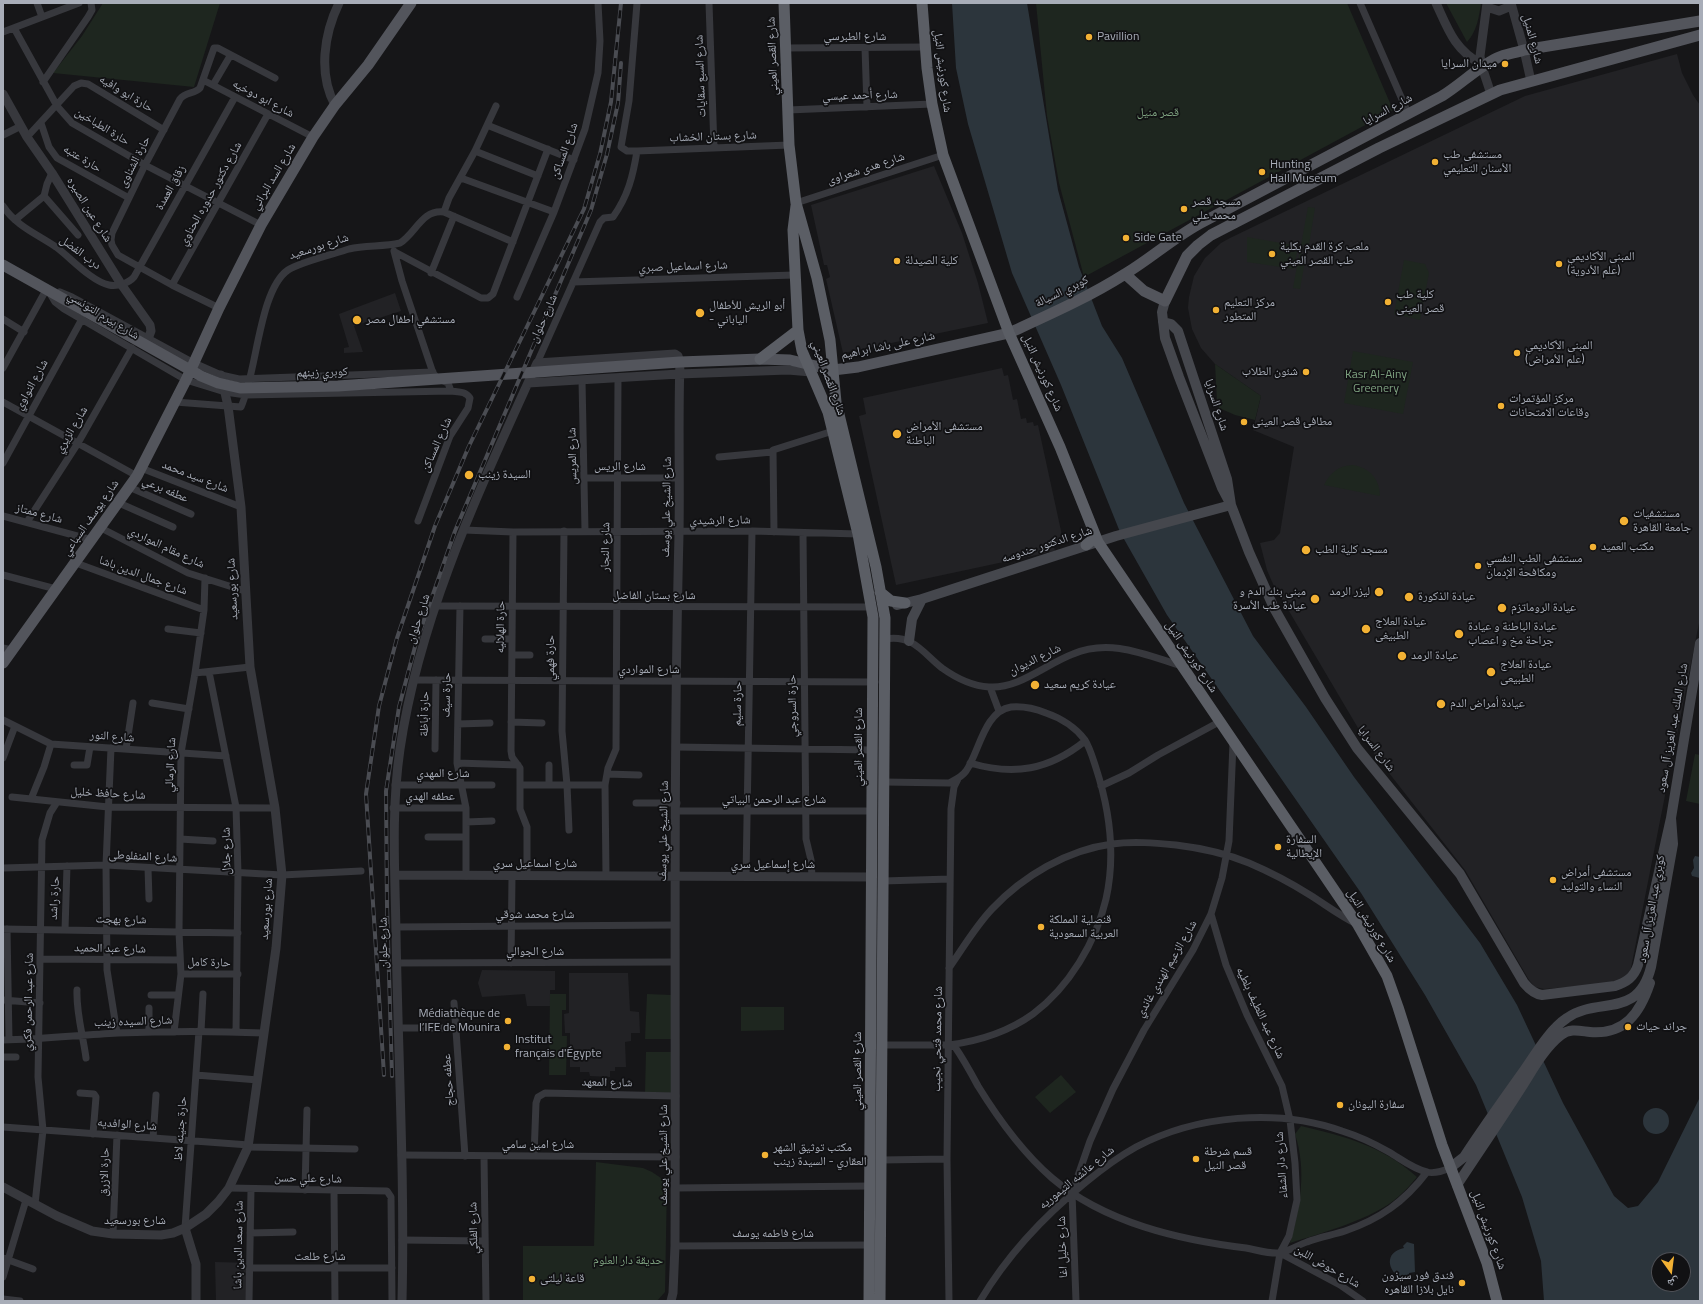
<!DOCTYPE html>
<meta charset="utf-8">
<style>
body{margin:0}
#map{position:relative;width:1703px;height:1304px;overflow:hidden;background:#161618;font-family:"Titillium Web","Noto Naskh Arabic",sans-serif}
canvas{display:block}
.frame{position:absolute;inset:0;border:4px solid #a8adb8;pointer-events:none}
.north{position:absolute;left:1651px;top:1252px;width:40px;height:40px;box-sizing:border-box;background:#111113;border:1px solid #4d4f55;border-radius:50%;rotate:166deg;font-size:11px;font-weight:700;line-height:16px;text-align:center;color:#a8adb8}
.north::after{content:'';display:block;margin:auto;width:14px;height:18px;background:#f2b134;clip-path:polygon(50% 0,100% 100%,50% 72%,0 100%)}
</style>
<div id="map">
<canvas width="1703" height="1304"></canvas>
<div class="frame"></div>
<div class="north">ش</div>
</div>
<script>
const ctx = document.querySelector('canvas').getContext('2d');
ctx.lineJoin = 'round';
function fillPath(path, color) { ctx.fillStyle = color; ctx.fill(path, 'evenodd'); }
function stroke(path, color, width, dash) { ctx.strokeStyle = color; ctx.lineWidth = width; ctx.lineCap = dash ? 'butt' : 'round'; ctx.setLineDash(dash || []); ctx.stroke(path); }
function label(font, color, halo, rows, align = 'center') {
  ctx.font = font + ' "Titillium Web","Noto Naskh Arabic",sans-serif'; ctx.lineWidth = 3.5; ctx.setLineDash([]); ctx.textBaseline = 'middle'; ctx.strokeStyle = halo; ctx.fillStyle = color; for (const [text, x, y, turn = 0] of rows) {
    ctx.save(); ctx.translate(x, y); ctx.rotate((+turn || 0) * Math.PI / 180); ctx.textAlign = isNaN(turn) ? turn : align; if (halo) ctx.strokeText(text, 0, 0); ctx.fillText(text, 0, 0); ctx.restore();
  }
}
const built = new Path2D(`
 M1677,54L1682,73L1693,95L1700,105V618L1630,973L1620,983L1544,989L1535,987L1529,980L1465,870L1371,750L1273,584L1267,570L1260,543L1274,540L1280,533L1294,447L1253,430L1261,396L1215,364L1201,348L1192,329L1188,308L1189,297L1194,276L1205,258L1221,243L1230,238L1525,96Z
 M934,166L962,233L978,283L988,323L843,353L826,279L830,277L827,265H824L811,205Z
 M395,293L401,311L354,326L363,352L344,353V348L349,347L339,314Z
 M1002,368L1004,376L1008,375L1013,400L1017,399L1021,419L1026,418L1027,423L1033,422L1034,426L1038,425L1063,540L1058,541V546L1054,547L1055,551L896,585L859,416L866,414L863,398Z
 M482,970L555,971V990H550V1006H527L525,994L482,997L478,983Z
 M569,973H628L630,1011L639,1012L640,1033H631V1041L625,1042L626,1067H615V1071H610V1077L590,1076L589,1072H580V1067H570V1033H565L564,1014L569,1013Z
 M215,1262L251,1263L249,1301H216Z`);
const green = new Path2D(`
 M103,3H220L194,87L53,73L82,36Z
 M1036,3H1347L1393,110L1084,277L1059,183L1047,116Z
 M1446,3H1481C1479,17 1477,31 1467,42Z
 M1308,207L1315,208L1309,245H1303L1301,254L1306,255L1300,289L1293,288Z
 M1247,237L1298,246L1294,269L1247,262Z
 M1404,260L1425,264L1429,273L1420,320L1394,314Z
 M1353,351L1413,362L1403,414L1344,403Z
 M1215,364L1261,396L1255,420L1235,415L1219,408L1217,401Z
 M1352,465C1369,467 1380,479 1380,496L1324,485C1330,473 1338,466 1352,465Z
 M1695,754L1700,755V804L1686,801Z
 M550,994H566V1010H562V1036H567L566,1075H549Z
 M647,994L671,995V1039H645Z
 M741,1007H784V1030L741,1031Z
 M646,1052H673V1093L645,1092Z
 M1061,1075L1076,1092L1050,1113L1035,1097Z
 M1301,1126C1346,1137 1381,1145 1417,1177C1411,1184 1405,1191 1398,1197C1373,1219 1322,1233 1290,1243C1300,1207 1307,1171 1295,1134Z
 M596,1162L643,1168L652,1172L667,1182L665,1292L657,1301H523V1246H594Z`);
const water = new Path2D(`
 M952,3H1027L1058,190L1079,267L1102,326L1122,358L1184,503L1253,636L1306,707L1354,777L1480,943L1517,1005L1563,1103L1614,1196L1628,1208L1638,1206L1658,1182L1700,1097V1301H1544L1541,1261L1522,1197L1476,1085L1425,995L1361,893L1167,615L1120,532L1061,385L1012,273L968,124L956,68ZM1659,1260H1683V1284H1659Z
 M1695,856L1700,857V878L1692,876L1691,873L1694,868L1693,860Z
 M1643 1121a13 13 0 1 1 26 0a13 13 0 1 1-26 0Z
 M1407,1242L1414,1244L1415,1272L1409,1273V1277L1402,1279C1387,1271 1384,1252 1404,1248L1403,1246Z`);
const minor = new Path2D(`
 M37,3L42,17
 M709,3L714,148
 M1360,3L1408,113
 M14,28L57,106L72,123L145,165L261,225
 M3,32L79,3
 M785,48L925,47
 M865,48L867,107
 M203,80L313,137
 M43,82L88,17L92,10L91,3
 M213,85L230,56
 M788,110L932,104
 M41,123L49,147L57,158L129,198
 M487,125L574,160
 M3,135L21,126
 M27,137L74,86L81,83L88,84L164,130
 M475,151L538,176
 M637,151L789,145
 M461,178L554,212
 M44,196L78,235
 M796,203L943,155
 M3,206C16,226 37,234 56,247C71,258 91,281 109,285C117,287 129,283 134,277L235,97
 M444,212L449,198L475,151L496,106
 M15,220L44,196L47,184L52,173
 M394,251L402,281L433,373L437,378L448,383L451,391
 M395,252L481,298H488L493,294L548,149
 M431,273L454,216
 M573,282L794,275
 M172,285L268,114
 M49,292L55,302L64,309L186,380L225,392L246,395L451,391C459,392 465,391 470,398L468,408L450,436L418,521
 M60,292L72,297L194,363L221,375L239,379L433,372
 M517,297L554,212L585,129L598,73L600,41L598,3
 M219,308L172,285L118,255L112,245L111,240L112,233L145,165L180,99C185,92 195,94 200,88L214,48H218L275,78
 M3,319L24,332
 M537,363L600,222L604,218L613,217C628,196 633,176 637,151H627L621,147L629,101L637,3
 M3,368L46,290
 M582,380L585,531
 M3,402L137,476
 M175,402L241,407C257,372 259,290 288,270C300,262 334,254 349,249C366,245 383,247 400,243C416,233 422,209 444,212L513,242
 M719,457L772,452
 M3,463L82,319
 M141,468L241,507
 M584,478H679
 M129,487L191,514
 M119,503L173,527
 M3,516L92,540
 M27,522L78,443L132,348
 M101,528L188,573L245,591
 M464,530L513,532L752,531L858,534
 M564,531L562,731L567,785L569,830
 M513,532L511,751L512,757L520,768V809L527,827V876
 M774,532L773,450L833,431
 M803,533L806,839L811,860L812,877
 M76,563L204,610
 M3,575L56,589
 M435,606L872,607
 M460,606L457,763L466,808V876
 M168,629L201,633
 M485,639H512
 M885,639C913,634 923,653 942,668C956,678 972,686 989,687C1019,689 1046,664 1073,654C1110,638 1146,655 1182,666
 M3,648L12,650
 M512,655H530
 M209,672L236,807L238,873L236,1032
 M195,673L250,667
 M414,680L875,682
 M990,687L999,711
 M152,703L189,709
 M3,720L51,744L226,756
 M511,722L542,723
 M458,724L490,723
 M676,747L872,750
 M111,748L106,865L107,970L117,1033
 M126,749L133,703
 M435,749L436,680
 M3,758L15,726
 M457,763L518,765
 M970,763C1014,776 1049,770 1085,741
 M74,765H87L90,747
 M549,765V785
 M607,774L639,775
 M884,782L949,783C955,780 962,777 966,771C979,753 984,711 1011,707C1022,706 1036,709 1046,713C1061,718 1076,728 1085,740C1090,748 1093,759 1096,768C1110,811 1116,854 1106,899C1096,942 1069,987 1033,1014C1008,1032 979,1041 949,1045
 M395,785H492
 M520,785H605
 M1101,786L1129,773L1158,755L1219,722
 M12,797L108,807L275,808
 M31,799L44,767L51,744
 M636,803H677
 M393,808H466
 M676,811H872
 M466,822L492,821
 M428,837H466
 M180,839L213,841
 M3,868L106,865L282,875L361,871
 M148,868L149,899
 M606,876L605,785L608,768L616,749L618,378
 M746,877L752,531
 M883,881L950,879
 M1211,914L1226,965L1247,1015L1282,1086L1290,1120L1295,1163L1297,1200L1289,1236L1280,1253L1272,1301
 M396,927L675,925
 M3,929L238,933
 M7,929L9,1039
 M65,930L67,866
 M40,959L180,960
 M396,963L674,962
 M511,963L512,876
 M949,968C963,948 975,927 992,909C1023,876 1067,850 1112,844C1133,841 1155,843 1176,845C1201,848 1225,853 1249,863C1270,872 1291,883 1310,895C1326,905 1340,916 1357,924
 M181,974H238
 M77,990C76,1013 83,1035 86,1058
 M151,995H178
 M3,1000L40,1003
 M454,1003L465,1156
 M398,1028H456
 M201,1031L203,994
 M149,1032V1008
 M174,1032L181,974L179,932L181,753L195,673L204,610L205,578
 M3,1040C42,1039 80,1035 118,1033C167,1031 216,1031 264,1033
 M882,1045H949L955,1047C964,1060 971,1073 978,1086C999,1120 1022,1152 1052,1178C1105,1223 1180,1240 1246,1248C1257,1250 1269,1254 1279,1253C1285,1253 1300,1244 1307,1242C1319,1237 1333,1235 1345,1231C1380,1219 1404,1202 1427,1172
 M3,1057H16
 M196,1075L258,1080
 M80,1093L94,1094L96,1097L93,1134
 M3,1127L249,1145
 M153,1138L156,1095
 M248,1147L355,1149
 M401,1155L676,1157
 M484,1156L486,1301
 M534,1156L536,1103L538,1097L545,1093L676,1096
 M881,1160L947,1159
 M229,1188L387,1191L391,1197L392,1301
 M676,1188L870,1186
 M305,1190L307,1110
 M334,1191L335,1301
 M35,1204L43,1130L38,1077L42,840L50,813L57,802
 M185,1228L199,1031
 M250,1233L293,1232
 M113,1234L117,1135
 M402,1240L485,1241
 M675,1246L870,1245
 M1280,1253L1340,1285L1363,1301
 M3,1258L33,1269
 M249,1268H392
 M3,1277L26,1200
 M3,1299L20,1301
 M249,1301L251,1189
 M949,1301L947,1159L951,809L954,787L958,779
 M980,1301C1008,1254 1044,1216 1086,1182C1102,1169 1118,1157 1136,1147C1196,1115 1278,1108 1342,1131C1358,1136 1375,1144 1389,1152C1401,1159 1413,1169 1427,1172C1434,1174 1443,1171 1450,1168
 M1076,1301L1072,1193L1090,1141L1113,1089L1144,1030L1193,950L1211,914L1222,878L1229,841L1233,743`);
const tertiary = new Path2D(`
 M1436,3C1448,29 1454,49 1481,64
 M1487,3L1480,56L1482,67L1491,94
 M1511,3L1524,50L1531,81
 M1487,7L1499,11L1511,6
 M3,94L27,137L52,173L121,284L150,325L151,331L148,339
 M335,105C318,74 324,34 339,3
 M528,383L679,374L788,370L811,372
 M395,875L872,877
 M3,1187L57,1216L92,1231L113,1234L161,1235L173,1233L185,1228L206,1214L218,1202L229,1188L248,1147L276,948L282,875L275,808L250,667L241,507L228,406L221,375
 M185,1228L196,1264V1301
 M402,1301C405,1178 398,1055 396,933C395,871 391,811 400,749C420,613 481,487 537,363L675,354L678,356L680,362C678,419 680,477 679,535C673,772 676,1009 675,1246L673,1293L671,1301`);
const secondary = new Path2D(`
 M1163,322L1171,324L1178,331L1227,479L1231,505L1249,552L1274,608L1325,698L1357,748L1460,874L1524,983C1529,989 1534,994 1542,995L1615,986C1627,982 1634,977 1638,965L1671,818
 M897,605L922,599L1116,536L1231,505L1222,488L1179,377L1165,338L1162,312L1165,301
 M909,641L912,619L922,599
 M1450,1168L1464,1157C1483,1128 1503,1100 1523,1072C1535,1055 1549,1030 1567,1018C1598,996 1638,1020 1651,967L1673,844L1671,818L1700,643
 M1457,1185C1478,1153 1500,1121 1521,1088C1532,1071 1544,1048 1561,1035C1570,1028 1580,1031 1590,1032C1625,1035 1640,1013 1650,983`);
const primary = new Path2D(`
 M3,265L201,376L218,383L240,388L338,386L680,362L760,359L790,360L833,370L858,367L1009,333C1048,315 1089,297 1125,274C1150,259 1172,239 1199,224L1442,96C1460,85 1478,67 1497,58C1505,54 1515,53 1524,50L1700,21
 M1125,274L1144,291L1165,301L1187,256L1198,245L1211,235L1379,148L1500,90L1700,35
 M3,663L137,476L186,380L219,308L261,225L313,137L335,105L368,65L411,3`);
const trunk = new Path2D(`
 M784,3L789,145L796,203L817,278L830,340L836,402L876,567L885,618L880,1301
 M922,3L927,68L932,104L943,155L1009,333L1060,447L1098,542L1358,925L1387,976L1398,1007L1442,1145L1487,1263L1497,1301
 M796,206L793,230L798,330L802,351L828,412L858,534L873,617L869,1301
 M760,359L798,330
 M1086,545L1092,540L1094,532
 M880,592L891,601L905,603`);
const rail = new Path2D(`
 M384,1075L366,794L379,706L397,638L435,526L469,446L584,209L600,154L611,102L621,3
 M392,1076L387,906L386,791L399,707L416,643L455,531L591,210L607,154L618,103L621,63`);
const markers = [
 [1089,37,4,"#f2b134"],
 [1505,64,4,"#f2b134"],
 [1435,162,4,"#f2b134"],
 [1262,172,4,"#f2b134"],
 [1184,209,4,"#f2b134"],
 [1126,238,4,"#f2b134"],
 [1272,254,4,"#f2b134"],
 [897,261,4,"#f2b134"],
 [1559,264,4,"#f2b134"],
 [1388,302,4,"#f2b134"],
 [1216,310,4,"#f2b134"],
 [700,313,5,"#f2b134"],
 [357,320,5,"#f2b134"],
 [1517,353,4,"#f2b134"],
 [1306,372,4,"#f2b134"],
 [1501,406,4,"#f2b134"],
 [1244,422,4,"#f2b134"],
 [897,434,5,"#f2b134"],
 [469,475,5,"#f2b134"],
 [1624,521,5,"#f2b134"],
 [1593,547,4,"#f2b134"],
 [1306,550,5,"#f2b134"],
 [1478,566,4,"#f2b134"],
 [1379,592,5,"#f2b134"],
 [1409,597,5,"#f2b134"],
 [1315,599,5,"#f2b134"],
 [1502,608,5,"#f2b134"],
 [1366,629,5,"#f2b134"],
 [1459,634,5,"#f2b134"],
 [1402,656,5,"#f2b134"],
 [1491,672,5,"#f2b134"],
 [1035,685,5,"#f2b134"],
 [1441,704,5,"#f2b134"],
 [1278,847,4,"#f2b134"],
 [1553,880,4,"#f2b134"],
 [1041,927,4,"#f2b134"],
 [508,1021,4,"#f2b134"],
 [1628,1027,4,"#f2b134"],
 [507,1047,4,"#f2b134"],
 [1340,1105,4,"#f2b134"],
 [765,1155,4,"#f2b134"],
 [1196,1159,4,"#f2b134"],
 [532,1279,4,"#f2b134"],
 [1462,1283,4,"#f2b134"]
];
const streetNames = [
 ["شارع الطبرسي",855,37],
 ["شارع المنيل",1532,39,75],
 ["شارع القصر العيني",773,56,-92],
 ["شارع كورنيش النيل",942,71,83],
 ["شارع السبع سقايات",701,76,-92],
 ["حارة ابو وافيه",126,94,31],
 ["شارع أحمد عيسي",860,96,-2],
 ["شارع ابو دوخيه",263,99,28],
 ["شارع السرايا",1388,110,-28],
 ["حارة الطباخين",102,127,31],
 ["شارع بستان الخشاب",713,137,-2],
 ["شارع المساكن",565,151,-70],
 ["حارة عتبه",82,159,31],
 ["حارة الشناوى",135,162,-63],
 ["شارع هدى شعراوى",866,169,-18],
 ["شارع السد البراني",274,177,-59],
 ["زقاق العمدة",171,188,-61],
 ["شارع دكتور حدوره الحناوي",211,194,-61],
 ["شارع عين الصيره",89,210,58],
 ["شارع بورسعيد",319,247,-18],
 ["درب الفضل",80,253,37],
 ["شارع اسماعيل صبري",683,267,-2],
 ["كوبري السيالة",1062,292,-26],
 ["شارع بيرم التونسي",103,316,31],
 ["شارع حلوان",544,319,-66],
 ["شارع على باشا ابراهيم",888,346,-12],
 ["كوبري زينهم",322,373,-2],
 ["شارع كورنيش النيل",1042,373,66],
 ["شارع القصر العيني",828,378,70],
 ["شارع النواوي",32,385,-61],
 ["شارع السرايا",1216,405,72],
 ["شارع الزيري",72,430,-59],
 ["شارع المساكن",437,445,-66],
 ["شارع المريس",573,456,-91],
 ["شارع الريس",620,467],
 ["شارع سيد محمد",195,477,21],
 ["عطفه برعي",165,490,23],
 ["شارع الشيخ علي يوسف",667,507,-89],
 ["شارع ممتاز",39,514,15],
 ["شارع يوسف السباعي",91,518,-55],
 ["شارع الرشيدي",720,521,-1],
 ["شارع الدكتور حندوسه",1047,545,-18],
 ["شارع النجار",606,547,-89],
 ["شارع مقام المواردي",166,548,25],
 ["شارع جمال الدين باشا",143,576,20],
 ["شارع بورسعيد",233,589,-93],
 ["شارع بستان الفاضل",654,596],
 ["شارع حلوان",419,619,-72],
 ["حارة الهلاليه",501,627,-89],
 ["شارع كورنيش النيل",1191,657,56],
 ["حارة فهمي",551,658,-90],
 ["شارع الديوان",1035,660,-26],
 ["شارع المواردي",649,670],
 ["حارة سيف",447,695,-89],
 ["حارة سليم",738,704,-89],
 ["حارة السروجي",793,706,-91],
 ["حارة أباظة",425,714,-89],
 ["شارع الملك عبد العزيز آل سعود",1673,728,-80],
 ["شارع النور",112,737,4],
 ["شارع القصر العيني",859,747,-90],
 ["شارع السرايا",1376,749,53],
 ["شارع الرمالي",171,765,-87],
 ["شارع المهدي",443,774],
 ["شارع حافظ خليل",108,794,3],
 ["عطفه الهدي",430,797],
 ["شارع عبد الرحمن البياتي",774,800],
 ["شارع الشيخ علي يوسف",664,831,-89],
 ["شارع جلال",227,851,-91],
 ["شارع المنفلوطى",143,857,3],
 ["شارع اسماعيل سري",535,864],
 ["شارع إسماعيل سري",773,865],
 ["حارة راشد",55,898,-87],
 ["شارع بورسعيد",267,909,-86],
 ["كوبري عبد العزيز آل سعود",1652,909,-80],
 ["شارع محمد شوقي",535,915],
 ["شارع بهجت",121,920,1],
 ["شارع كورنيش النيل",1371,926,59],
 ["شارع حلوان",384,943,-91],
 ["شارع عبد الحميد",110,949,1],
 ["شارع الجوالي",535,952],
 ["حارة كامل",209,963,1],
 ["شارع الزعيم الهندي غاندي",1167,969,-60],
 ["شارع عبد الرحمن فكري",29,1002,-89],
 ["شارع عبد اللطيف بلطيه",1260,1013,65],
 ["شارع السيده زينب",133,1022,-2],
 ["شارع محمد فتحي نجيب",938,1039,-89],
 ["شارع القصر العيني",858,1071,-90],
 ["عطفه حجاج",449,1080,-94],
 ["شارع المعهد",607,1083,1],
 ["شارع الوافديه",127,1125,4],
 ["حارة جنينه لاظ",181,1129,-86],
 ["شارع امين سامي",538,1145],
 ["شارع الشيخ علي يوسف",664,1155,-90],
 ["شارع دار الشفاء",1282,1165,-94],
 ["حارة الازرق",105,1172,-88],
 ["شارع عائشه التيموريه",1077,1178,-39],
 ["شارع علي حسن",308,1179,1],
 ["شارع بورسعيد",135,1221],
 ["شارع الفلكي",474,1228,-91],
 ["شارع كورنيش النيل",1488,1230,70],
 ["شارع فاطمه يوسف",773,1234],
 ["شارع سعد الدين باشا",239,1245,-89],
 ["شارع خليل اغا",1063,1247,-92],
 ["شارع طلعت",320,1257],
 ["شارع حوض اللبن",1327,1267,30]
];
const poiNames = [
 ["Pavillion",1097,37],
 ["ميدان السرايا",1497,64,"right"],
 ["مستشفى طب",1443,155],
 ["الأسنان التعليمي",1443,169],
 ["Hunting",1270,165],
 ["Hall Museum",1270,179],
 ["مسجد قصر",1192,202],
 ["محمد علي",1192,216],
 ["Side Gate",1134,238],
 ["ملعب كرة القدم بكلية",1280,247],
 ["طب القصر العيني",1280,261],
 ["المبنى الأكاديمي",1567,257],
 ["(علم الأدوية)",1567,271],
 ["كلية الصيدلة",905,261],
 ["كلية طب",1396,295],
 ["قصر العينى",1396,309],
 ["مركز التعليم",1224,303],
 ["المتطور",1224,317],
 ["أبو الريش للأطفال",709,306],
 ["- الياباني",709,320],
 ["مستشفي اطفال مصر",366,320],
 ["المبنى الأكاديمي",1525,346],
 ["(علم الأمراض)",1525,360],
 ["شئون الطلاب",1298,372,"right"],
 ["مركز المؤتمرات",1509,399],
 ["وقاعات الامتحانات",1509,413],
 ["مطافئ قصر العينى",1252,422],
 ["مستشفى الأمراض",906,427],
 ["الباطنة",906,441],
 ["السيدة زينب",478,475],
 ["مستشفيات",1633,514],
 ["جامعة القاهرة",1633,528],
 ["مكتب العميد",1601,547],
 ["مسجد كلية الطب",1315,550],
 ["مستشفى الطب النفسي",1486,559],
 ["ومكافحة الإدمان",1486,573],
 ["مبنى بنك الدم و",1306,592,"right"],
 ["عيادة طب الأسرة",1306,606,"right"],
 ["ليزر الرمد",1370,592,"right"],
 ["عيادة الذكورة",1418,597],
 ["عيادة الروماتزم",1511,608],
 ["عيادة العلاج",1375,622],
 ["الطبيغى",1375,636],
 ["عيادة الباطنة و عيادة",1468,627],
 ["جراحة مخ و اعصاب",1468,641],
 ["عيادة الرمد",1411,656],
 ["عيادة العلاج",1500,665],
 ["الطبيعى",1500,679],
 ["عيادة كريم سعيد",1044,685],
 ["عيادة أمراض الدم",1450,704],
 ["السفارة",1286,840],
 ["الإيطالية",1286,854],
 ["مستشفى أمراض",1561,873],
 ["النساء والتوليد",1561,887],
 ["قنصلية المملكة",1049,920],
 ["العربية السعودية",1049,934],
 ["Médiathèque de",500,1014,"right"],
 ["l’IFE de Mounira",500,1028,"right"],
 ["جراند حيات",1636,1027],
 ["Institut",515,1040],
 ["français d'Égypte",515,1054],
 ["سفارة اليونان",1348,1105],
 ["مكتب توثيق الشهر",773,1148],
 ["العقاري - السيدة زينب",773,1162],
 ["قسم شرطة",1204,1152],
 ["قصر النيل",1204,1166],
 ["فندق فور سيزون",1454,1276,"right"],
 ["نايل بلازا القاهره",1454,1290,"right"],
 ["قاعة ليلتى",540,1279]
];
const parkNames = [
 ["قصر منيل",1158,113],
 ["Kasr Al-Ainy",1376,375],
 ["Greenery",1376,389],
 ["حديقة دار العلوم",628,1261]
];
fillPath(built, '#222225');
fillPath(green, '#1e261f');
fillPath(water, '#2c353c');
stroke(minor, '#37383d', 7);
stroke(tertiary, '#37383d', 9);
stroke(secondary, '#45474d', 10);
stroke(primary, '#53555c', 11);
stroke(trunk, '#5b5e65', 11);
stroke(rail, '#4a4c52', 4);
stroke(rail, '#111113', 2.5, [8]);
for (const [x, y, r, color] of markers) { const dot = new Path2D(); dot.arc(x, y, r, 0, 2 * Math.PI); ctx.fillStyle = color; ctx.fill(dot); stroke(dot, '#111113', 1.5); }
label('12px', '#a8adb8', '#111113', streetNames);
label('12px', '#a8adb8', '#111113', poiNames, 'left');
label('12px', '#7fa381', '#111113', parkNames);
</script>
